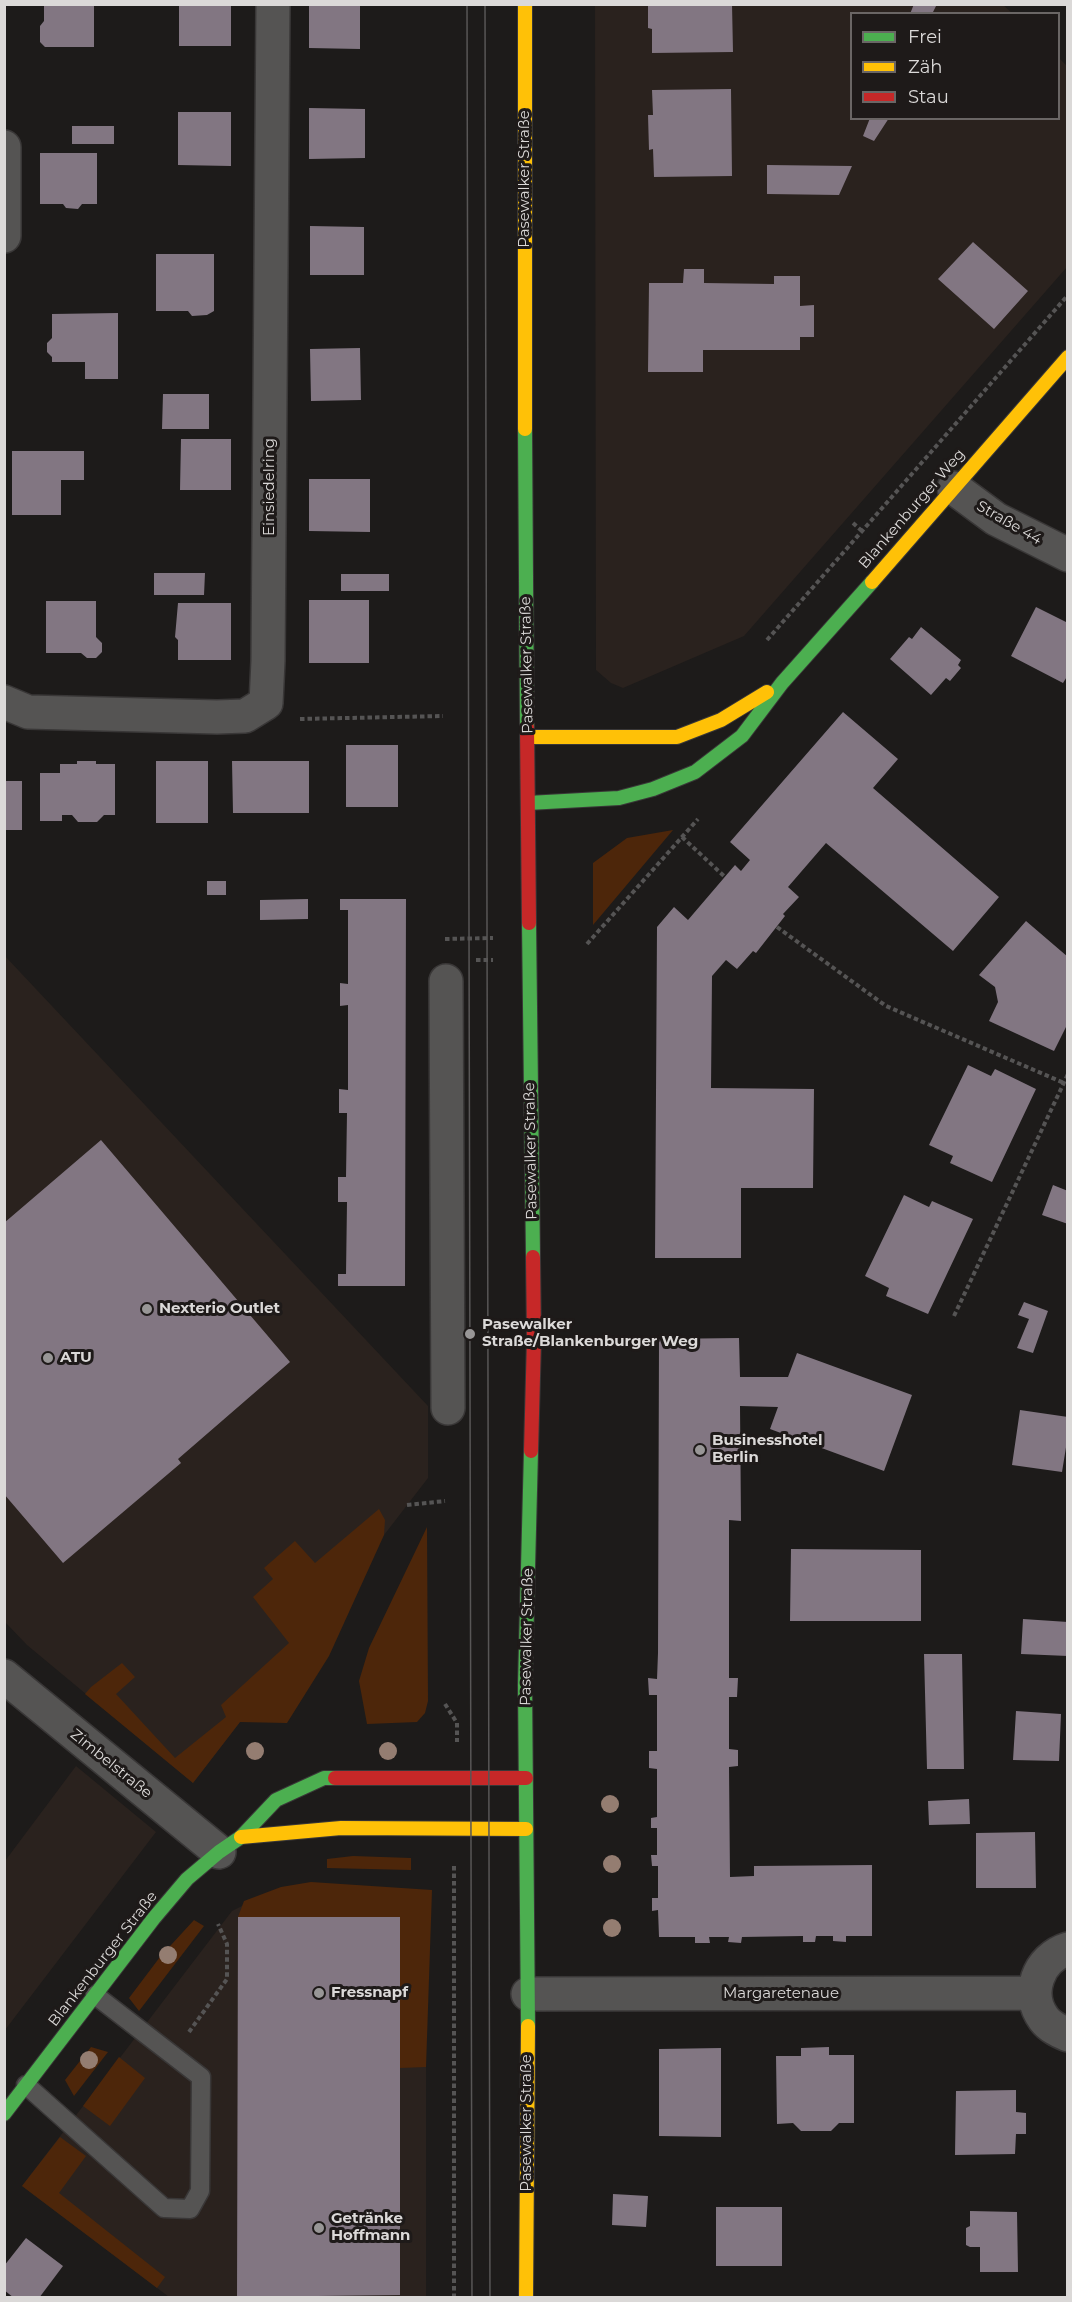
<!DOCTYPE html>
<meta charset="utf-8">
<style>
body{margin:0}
#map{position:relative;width:1072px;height:2302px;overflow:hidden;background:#1d1b1a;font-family:Montserrat,sans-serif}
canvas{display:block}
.frame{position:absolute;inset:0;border:6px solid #dbd9d8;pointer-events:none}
.legend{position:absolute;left:850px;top:12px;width:210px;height:108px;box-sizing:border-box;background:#1e1a19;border:2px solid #6a6665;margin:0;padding:8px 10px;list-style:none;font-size:18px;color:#dbd9d8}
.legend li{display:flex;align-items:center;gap:12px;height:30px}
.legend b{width:30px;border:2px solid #6a6665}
</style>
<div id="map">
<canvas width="1072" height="2302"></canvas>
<div class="frame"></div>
<ul class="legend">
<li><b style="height:8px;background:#4caf50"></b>Frei</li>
<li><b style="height:8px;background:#ffc107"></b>Zäh</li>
<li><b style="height:8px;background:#c62828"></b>Stau</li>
</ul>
</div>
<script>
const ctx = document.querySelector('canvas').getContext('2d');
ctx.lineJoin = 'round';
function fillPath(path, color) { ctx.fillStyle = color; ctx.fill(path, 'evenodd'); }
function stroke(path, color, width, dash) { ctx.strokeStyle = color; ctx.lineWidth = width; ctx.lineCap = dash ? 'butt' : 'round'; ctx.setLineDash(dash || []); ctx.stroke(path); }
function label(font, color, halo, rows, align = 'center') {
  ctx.font = font + ' Montserrat,sans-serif'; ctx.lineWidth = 6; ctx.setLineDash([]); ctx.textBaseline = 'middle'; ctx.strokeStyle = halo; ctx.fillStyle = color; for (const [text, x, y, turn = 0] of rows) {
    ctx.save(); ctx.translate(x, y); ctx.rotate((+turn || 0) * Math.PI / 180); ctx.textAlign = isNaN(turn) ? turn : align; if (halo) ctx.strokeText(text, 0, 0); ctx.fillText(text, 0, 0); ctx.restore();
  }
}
const built = new Path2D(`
 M1002,4L1012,13L852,14V118H1058L1059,58L1068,67L1067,267L744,636L623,688L611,683L596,670L595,5Z
 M4,955L428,1406V1478L193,1783L27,1645L5,1622Z
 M76,1766L156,1832L5,2030V1861Z
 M426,1892V2297H169L22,2186L232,1911L258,1898Z`);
const green = new Path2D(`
 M673,830L593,925V863L627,838Z
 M379,1509L385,1520L384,1535L329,1656L287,1723L240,1722L193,1783L85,1694L91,1687L122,1663L135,1677L116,1694L175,1758L226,1717L221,1705L289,1643L253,1597L273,1579L264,1568L295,1541L315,1563Z
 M427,1527L428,1701L425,1713L417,1722L367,1724L359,1681L369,1648Z
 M353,1856L411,1858V1870L327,1868V1859Z
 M311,1882L432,1890L426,2067L400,2068L238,1917L244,1901L281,1887Z
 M194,1920L204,1926L139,2011L129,1998L160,1957Z
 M91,2047L108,2052L74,2096L65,2080Z
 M119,2057L145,2078L110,2126L83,2106Z
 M60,2137L86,2156L59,2193L165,2277L157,2288L22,2186Z`);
const building = new Path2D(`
 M44,4H94V47H45L40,42V26L44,21Z
 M179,4H231V46H179Z
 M309,4H360V49L309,48Z
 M648,4H732L733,52L652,53V29L648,28Z
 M914,4H937L932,14H910Z
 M731,89L732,176L654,177L653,149L649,150L648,115H653L652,90Z
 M309,108L365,109V158L309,159Z
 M178,112H231V166L178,165Z
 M870,118H889L874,141L863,136Z
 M72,126H114V144H72Z
 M40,153H97V204H82L78,209L66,208L63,204H40Z
 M767,165L852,166L839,195L767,194Z
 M310,226L364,227V275H310Z
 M973,242L1028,291L994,329L938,279Z
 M156,254H214V311L207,315L192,316L188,311H156Z
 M684,269H704V283L774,284V276H800V306L814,305V337H800V350H703V372H648L649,283H683Z
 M118,313V379H85V362H52V357L47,352V343L52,338V314Z
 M360,348L361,400L311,401L310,349Z
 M163,394H209V429H162Z
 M181,439H231V490H180Z
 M12,451H84V480H61V515H12Z
 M309,479H370V532L309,531Z
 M154,573H205L204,595H154Z
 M341,574H389V591H341Z
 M309,600H369V663H309Z
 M46,601H96V637L102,643V652L96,658H87L81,653H46Z
 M178,603H231V660H178V640L175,637Z
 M1036,607L1068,623V675L1063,683L1011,656Z
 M921,627L961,660L958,665L961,668L950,681L946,678L931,695L890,659L909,637L912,639Z
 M843,712L898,759L873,788L999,897L953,951L826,843L788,887L799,897L783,914L785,916L756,953L753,951L737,969L726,960L712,976L711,1088L814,1089L813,1188H741V1258H655L657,927L674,907L688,920L735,865L741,871L750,860L730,842Z
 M346,745H398V807H346Z
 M77,761H96V764H115V815H104L97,822H78L72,815H62V821H40V773H60V764H77Z
 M156,761H208V823H156Z
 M232,761H309V813H233Z
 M4,781H22V830H4Z
 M207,881H226V895H207Z
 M308,899V919L260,920V900Z
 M340,899H406L405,1286H338V1274H346L347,1202H338V1177H346L347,1113H339V1089L348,1090V1005L340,1006V983L348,984V910H340Z
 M1026,921L1068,957V1023L1054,1051L989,1021L998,1002L995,987L979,975Z
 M968,1065L991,1076L995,1069L1036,1089L992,1182L950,1163L953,1156L929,1145Z
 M101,1140L290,1362L178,1459L181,1463L63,1563L4,1494V1223Z
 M1053,1185L1068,1191V1224L1042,1215Z
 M904,1195L929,1207L932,1201L973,1219L928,1314L886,1296L889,1288L865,1276Z
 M1024,1302L1048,1311L1033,1353L1017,1348L1029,1319L1018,1315Z
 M739,1338L740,1377H788L797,1353L912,1395L884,1471L770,1429L778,1407L740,1406L741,1521L729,1520V1678H738L737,1697H729V1749L738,1750V1766L729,1767L730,1877L754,1876V1866L872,1865V1936H846V1942L833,1941V1936H816L815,1942H803V1936L742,1937L741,1943L728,1942L729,1937H709L710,1943H695V1937H659L658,1910L652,1911V1898H658V1866H652L651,1855H657V1828H651V1818L657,1817V1769L649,1768V1751H657V1695H649L648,1678L657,1679L658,1653L659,1339Z
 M1020,1410L1068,1417V1435L1062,1472L1012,1465Z
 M791,1549L921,1550V1621H790Z
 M1023,1619L1068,1622V1656L1021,1654Z
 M924,1654H962L964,1769H927Z
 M1016,1711L1061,1714L1059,1761L1013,1760Z
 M969,1799L970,1824L929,1825L928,1801Z
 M1035,1832L1036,1888H976V1833Z
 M238,1917H400V2295L237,2297Z
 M829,2047V2055H854V2123H839L831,2131H801L793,2123L777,2124L776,2056H801V2048Z
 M721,2048V2137L659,2136V2049Z
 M1016,2090V2112L1026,2113V2134H1016L1015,2154L955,2155L956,2091Z
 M613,2194L648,2196L646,2227L612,2225Z
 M716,2207H782V2266H716Z
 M970,2211L1017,2212L1018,2272H980V2247H970L966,2245V2228L970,2226Z
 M26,2238L63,2266L39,2298H14L4,2290V2266Z`);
const path = new Path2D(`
 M853,523L863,532
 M767,640L1068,295
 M300,719L443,716
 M682,837L725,877
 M777,927L886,1006L1064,1083
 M445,939L493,938
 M587,944L698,819
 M476,960H493
 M954,1316L1068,1074
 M407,1505L445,1501
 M445,1704L457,1723V1742
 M454,1866V2298
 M189,2032L227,1979V1944L218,1924`);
const lane = new Path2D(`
 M26,2085L164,2208L190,2209L200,2191L201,2077L95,1995`);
const street = new Path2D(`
 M4,147V236
 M954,488L996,519L1068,555
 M4,702L28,712L217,717L245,716L266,703L268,661L273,4
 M446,981L448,1408
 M4,1676L219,1852
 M1068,1949C1038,1958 1025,1994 1044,2019C1050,2027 1059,2031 1068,2035
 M528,1994L1035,1993`);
const fast = new Path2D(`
 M525,429L527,727
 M528,803L619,798L653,789L695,772L742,736L782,683L872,582
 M529,923L533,1257
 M528,2026L525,1685L531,1451
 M4,2114L154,1918L187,1879L219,1852L241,1837L276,1800L324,1778H335`);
const slow = new Path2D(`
 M525,4V429
 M872,582L1068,357
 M528,737H677L721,720L767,692
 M241,1837L341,1828L526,1829
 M526,2298L528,2026`);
const jam = new Path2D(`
 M527,727L529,923
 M531,1451L534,1339L533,1257
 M335,1778H526`);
const tram = new Path2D(`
 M467,4L472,2298
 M485,4L490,2298`);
const trees = [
 [255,1751],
 [388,1751],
 [610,1804],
 [612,1864],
 [612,1928],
 [168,1955],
 [89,2060]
];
const markers = [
 [147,1309,6,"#989696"],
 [470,1334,6,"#989696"],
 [48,1358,6,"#989696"],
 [700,1450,6,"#989696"],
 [319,1993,6,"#989696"],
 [319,2228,6,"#989696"]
];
const streetNames = [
 ["Pasewalker Straße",525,179,-90],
 ["Einsiedelring",270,487,-90],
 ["Blankenburger Weg",912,509,-49],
 ["Straße 44",1009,523,30],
 ["Pasewalker Straße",527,665,-91],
 ["Pasewalker Straße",531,1151,-91],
 ["Pasewalker Straße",527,1637,-89],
 ["Zimbelstraße",111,1764,39],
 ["Blankenburger Straße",103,1959,-52],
 ["Margaretenaue",781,1994],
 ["Pasewalker Straße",527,2123,-90]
];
const poiNames = [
 ["Nexterio Outlet",159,1309],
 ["Pasewalker",482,1325],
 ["Straße/Blankenburger Weg",482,1342],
 ["ATU",60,1358],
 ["Businesshotel",712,1441],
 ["Berlin",712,1458],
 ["Fressnapf",331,1993],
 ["Getränke",331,2219],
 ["Hoffmann",331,2236]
];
fillPath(built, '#2a221e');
fillPath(green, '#4d260a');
fillPath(building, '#827682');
stroke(lane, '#393737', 21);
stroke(street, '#393737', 36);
stroke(fast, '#393737', 16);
stroke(slow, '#393737', 16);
stroke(jam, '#393737', 16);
stroke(path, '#555454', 4, [4.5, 3]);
stroke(lane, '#555453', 18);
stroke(street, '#555453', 33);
stroke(fast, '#4caf50', 14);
stroke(slow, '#ffc107', 14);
stroke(jam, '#c62828', 14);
stroke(tram, '#585656', 1.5);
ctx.fillStyle = '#947d71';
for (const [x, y] of trees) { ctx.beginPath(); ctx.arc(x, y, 9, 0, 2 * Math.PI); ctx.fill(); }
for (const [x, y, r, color] of markers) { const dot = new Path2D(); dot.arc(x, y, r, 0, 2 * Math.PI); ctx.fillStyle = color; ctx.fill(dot); stroke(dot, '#1e1a19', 2); }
label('15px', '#dbd9d8', '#1e1a19', streetNames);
label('bold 15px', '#dbd9d8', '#1e1a19', poiNames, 'left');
</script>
